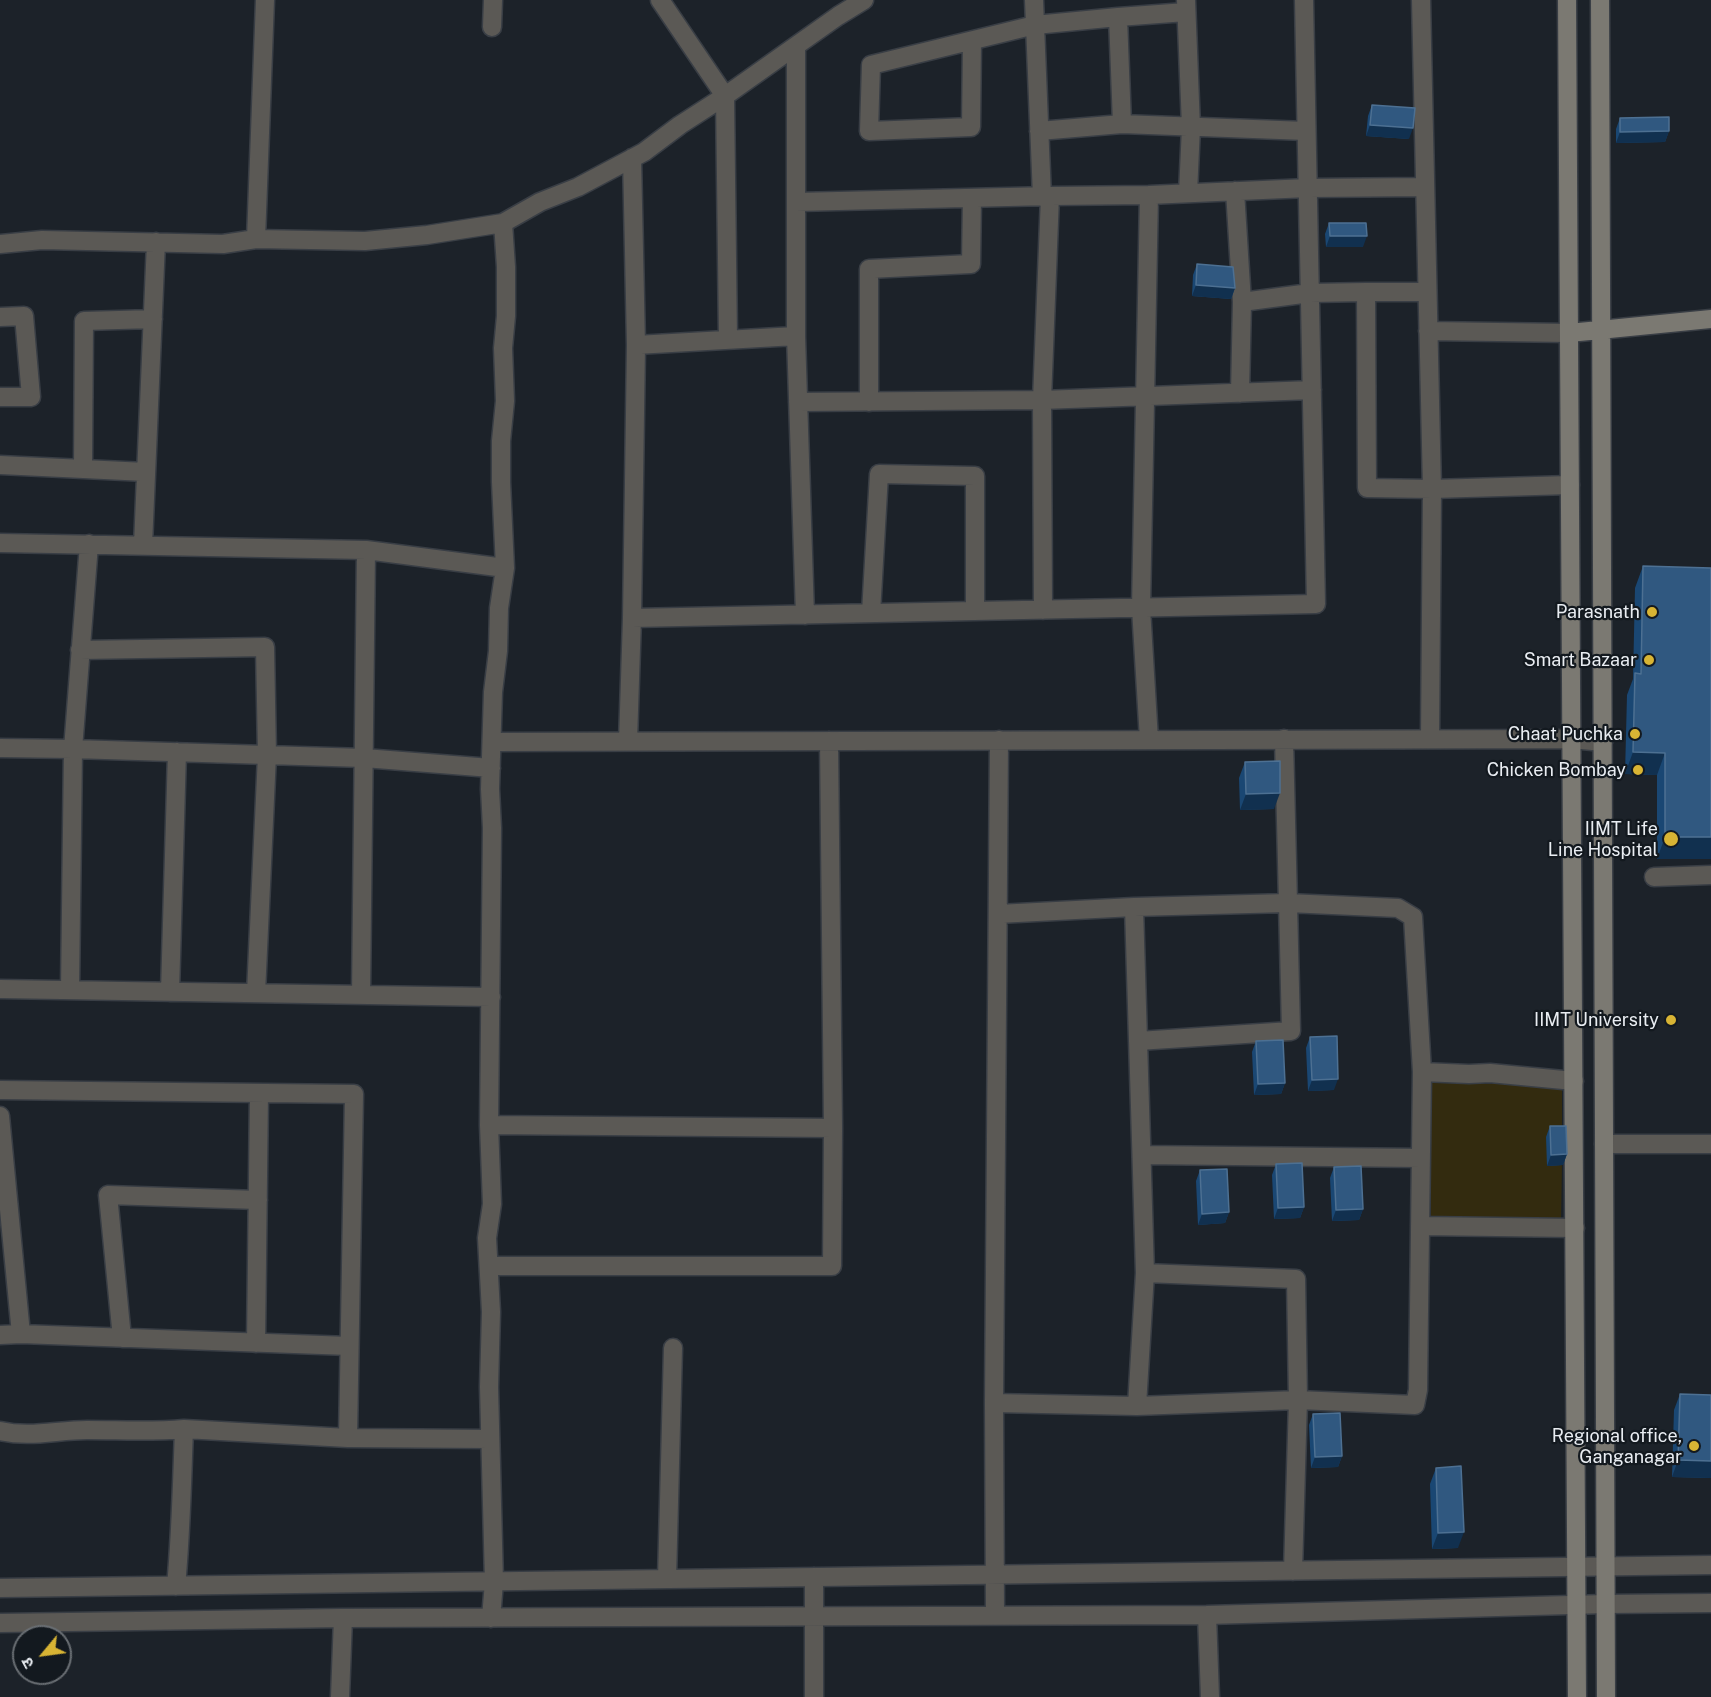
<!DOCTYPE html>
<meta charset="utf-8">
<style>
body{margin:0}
#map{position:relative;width:1711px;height:1697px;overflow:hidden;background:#1c2229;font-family:"Public Sans","Noto Sans Devanagari",sans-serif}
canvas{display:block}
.north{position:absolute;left:12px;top:1625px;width:60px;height:60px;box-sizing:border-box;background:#13191f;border:2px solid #696e73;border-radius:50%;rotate:241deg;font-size:16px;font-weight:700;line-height:24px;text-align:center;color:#e9edf2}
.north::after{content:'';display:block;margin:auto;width:21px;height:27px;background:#d8b434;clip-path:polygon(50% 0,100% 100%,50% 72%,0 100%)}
</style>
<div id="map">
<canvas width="1711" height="1697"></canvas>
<div class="north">उ</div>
</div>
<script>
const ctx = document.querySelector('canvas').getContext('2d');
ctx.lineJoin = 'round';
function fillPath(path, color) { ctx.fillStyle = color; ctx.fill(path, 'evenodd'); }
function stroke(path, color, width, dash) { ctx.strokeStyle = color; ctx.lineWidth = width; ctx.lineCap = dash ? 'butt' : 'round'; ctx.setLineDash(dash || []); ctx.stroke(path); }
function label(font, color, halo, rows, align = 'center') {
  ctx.font = font + ' "Public Sans",sans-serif'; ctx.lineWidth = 4.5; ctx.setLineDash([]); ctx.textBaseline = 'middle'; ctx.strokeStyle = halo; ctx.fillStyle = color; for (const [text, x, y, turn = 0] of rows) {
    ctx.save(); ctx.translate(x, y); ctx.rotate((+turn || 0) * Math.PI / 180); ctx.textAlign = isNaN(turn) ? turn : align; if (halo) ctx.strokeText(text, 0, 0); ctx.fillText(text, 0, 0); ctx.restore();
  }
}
const green = new Path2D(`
 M1431,1083L1562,1085V1137L1547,1166L1562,1165L1561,1220L1431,1219Z`);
const street = new Path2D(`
 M660,0L725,96L728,339
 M1034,0L1042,197
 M1186,0L1191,127L1188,193
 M1421,0L1432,489L1367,488L1366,292H1427
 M1118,17L1186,12
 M492,27L493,0
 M972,41L971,127L869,131L871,65L1035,25L1118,17L1122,124L1039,131
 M1122,124L1306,131
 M632,158L636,345
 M1235,191L1242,302L1310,293L1366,292
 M1149,195L1308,188L1425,187
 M1050,196L1149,195L1141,608L1149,740
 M796,202L1050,196L1042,400L1312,390
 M256,239L265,0
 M0,244L42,240L223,244L256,239L365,241L427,235L503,223
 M0,317L24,316L31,397H0
 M1428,331L1569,333
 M796,336L805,615
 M1240,393L1242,302
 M798,402L1042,400L1043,610
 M869,402V269L971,264L972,198
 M0,465L146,472
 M83,469L84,321L153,319
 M0,543L366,550L361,995
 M143,545L156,242
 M366,550L505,568
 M871,613L879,474L975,476V611
 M632,618L636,345L796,336V46
 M80,650L265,647L267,755L256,993
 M1430,739L1432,489L1570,485
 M628,741L632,618L1316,604L1304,0
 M492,742L1572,739L1603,742
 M0,748L73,749L89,544
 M1654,877L1711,875
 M1134,907L1288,903L1291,1031L1138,1041
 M998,914L1134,907L1145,1273
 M0,989L491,997
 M70,990L73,749L364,758L491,768
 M170,992L177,752
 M1422,1072L1469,1074L1490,1073L1574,1081
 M0,1090L354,1094L348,1438L184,1429
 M0,1116L21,1334L349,1346
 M489,1125L833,1128L829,741
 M1604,1144H1711
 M1142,1155L1421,1158
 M1420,1226L1575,1228
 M490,1266H832L833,1128
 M0,1335L21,1334
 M122,1338L108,1195L258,1200
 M256,1343L259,1093
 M994,1403L1137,1406L1145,1273L1296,1279L1298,1400L1415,1405L1418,1390L1422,1072L1413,917L1398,908L1288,903L1284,739
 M1137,1406L1298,1400L1293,1571
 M0,1431C30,1438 57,1430 87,1430C120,1430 152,1432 184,1429C182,1481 181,1534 176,1586
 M348,1438L490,1439
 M814,1577V1697
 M667,1579L673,1348
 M0,1588L1711,1565
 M995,1615L994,1403L999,740
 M1207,1615L1210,1697
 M491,1618L494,1582L489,1387L491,1312L487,1238L492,1204L489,1125L492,828L490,789L493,692L498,651L499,608L505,568L501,482V441L505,401L503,348L506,316V267L503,223L540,202L578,187L644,152L680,125L725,96L838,16L864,0
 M0,1623L343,1618L1207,1615L1606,1604L1711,1603
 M340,1697L343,1618`);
const secondary = new Path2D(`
 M1567,0L1577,1697
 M1600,0L1606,1697
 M1569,333L1711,319`);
const wall = new Path2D(`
 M1372,105L1409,139L1366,136L1368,116Z
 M1620,118L1669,131L1665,142L1616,143V129Z
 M1329,223L1363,247H1326L1325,234Z
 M1197,264L1235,288L1231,299L1192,296L1193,275Z
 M1643,566L1711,859H1657V775L1625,774L1627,695L1633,679L1635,588Z
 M1245,762L1274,809L1240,810L1239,778Z
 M1310,1037L1334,1090L1308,1091L1306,1048Z
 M1256,1041L1285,1083L1281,1094L1254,1095L1252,1052Z
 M1550,1126L1567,1154L1563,1165L1547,1166L1546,1137Z
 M1276,1164L1304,1207L1300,1218L1274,1219L1272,1175Z
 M1334,1167L1363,1209L1359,1220L1332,1221L1330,1178Z
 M1200,1170L1229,1212L1225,1223L1198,1225L1196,1181Z
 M1680,1394L1711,1395V1478L1672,1477L1674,1410Z
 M1313,1414L1342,1456L1338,1467L1311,1468L1309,1425Z
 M1436,1468L1458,1548L1432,1549L1430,1484Z`);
const shadedWall = new Path2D(`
 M1370,125L1413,128L1409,139L1366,136Z
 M1669,131L1665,142L1616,143L1620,132Z
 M1330,236H1367L1363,247H1326Z
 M1196,285L1235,288L1231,299L1192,296Z
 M1633,752L1665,753L1657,775L1625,774Z
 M1280,793L1274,809L1240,810L1246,794Z
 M1665,837H1711V859H1657Z
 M1338,1079L1334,1090L1308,1091L1312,1080Z
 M1285,1083L1281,1094L1254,1095L1258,1084Z
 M1567,1154L1563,1165L1547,1166L1551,1155Z
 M1304,1207L1300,1218L1274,1219L1278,1208Z
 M1363,1209L1359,1220L1332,1221L1336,1210Z
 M1229,1212L1225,1223L1198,1225L1202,1214Z
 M1342,1456L1338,1467L1311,1468L1315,1457Z
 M1678,1460L1711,1461V1478L1672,1477Z
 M1464,1532L1458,1548L1432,1549L1438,1533Z`);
const building = new Path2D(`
 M1372,105L1415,108L1413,128L1370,125Z
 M1669,117V131L1620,132V118Z
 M1329,223H1366L1367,236H1330Z
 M1197,264L1233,267L1235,288L1196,285Z
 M1643,566L1711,568V837H1665V753L1633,752L1635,673L1641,674Z
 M1280,761V793L1246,794L1245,762Z
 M1337,1036L1338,1079L1312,1080L1310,1037Z
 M1283,1040L1285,1083L1258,1084L1256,1041Z
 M1550,1126H1566L1567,1154L1551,1155Z
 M1302,1163L1304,1207L1278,1208L1276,1164Z
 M1361,1166L1363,1209L1336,1210L1334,1167Z
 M1227,1169L1229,1212L1202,1214L1200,1170Z
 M1680,1394L1711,1395V1461L1678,1460Z
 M1340,1413L1342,1456L1315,1457L1313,1414Z
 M1461,1466L1464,1532L1438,1533L1436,1468Z`);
const markers = [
 [1652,612,6,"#d8b434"],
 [1649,660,6,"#d8b434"],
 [1635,734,6,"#d8b434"],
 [1638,770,6,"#d8b434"],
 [1671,839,8,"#d8b434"],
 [1671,1020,6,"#d8b434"],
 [1694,1446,6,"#d8b434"]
];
const poiNames = [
 ["Parasnath",1640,612],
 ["Smart Bazaar",1637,660],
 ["Chaat Puchka",1623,734],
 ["Chicken Bombay",1626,770],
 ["IIMT Life",1658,829],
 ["Line Hospital",1658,850],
 ["IIMT University",1659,1020],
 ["Regional office,",1682,1436],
 ["Ganganagar",1682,1457]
];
fillPath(green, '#332b0f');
stroke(street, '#393e45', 21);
stroke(secondary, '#393e45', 21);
stroke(street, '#5b5955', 18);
stroke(secondary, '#7b7972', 18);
fillPath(wall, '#1a4773');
fillPath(shadedWall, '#11304f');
fillPath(building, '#305880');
stroke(building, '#4d7092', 1.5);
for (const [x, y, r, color] of markers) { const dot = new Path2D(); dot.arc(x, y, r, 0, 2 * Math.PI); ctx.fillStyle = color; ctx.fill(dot); stroke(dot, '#13191f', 2); }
label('18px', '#e9edf2', '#13191f', poiNames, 'right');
</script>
